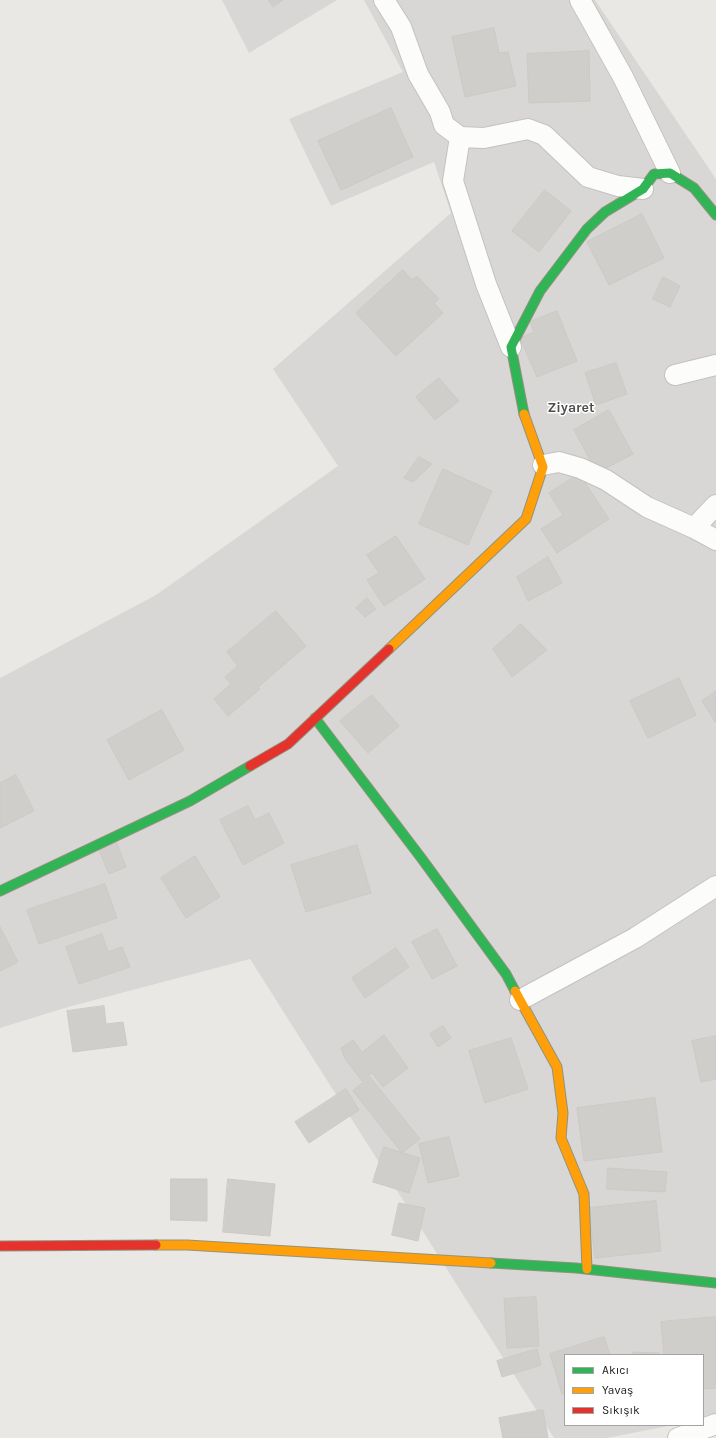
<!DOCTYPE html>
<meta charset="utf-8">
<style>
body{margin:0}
#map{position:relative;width:716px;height:1438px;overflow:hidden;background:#eae8e4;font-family:Karla,sans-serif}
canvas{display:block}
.legend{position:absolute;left:564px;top:1354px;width:140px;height:72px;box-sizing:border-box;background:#fff;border:1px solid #a4a4a4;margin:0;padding:5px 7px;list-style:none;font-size:12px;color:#1b1b1b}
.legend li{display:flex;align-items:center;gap:8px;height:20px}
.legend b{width:20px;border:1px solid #a4a4a4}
</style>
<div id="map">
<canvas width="716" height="1438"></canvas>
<ul class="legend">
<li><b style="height:5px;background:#30b455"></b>Akıcı</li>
<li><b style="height:5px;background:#ff9f0a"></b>Yavaş</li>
<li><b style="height:5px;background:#e5322d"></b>Sıkışık</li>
</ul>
</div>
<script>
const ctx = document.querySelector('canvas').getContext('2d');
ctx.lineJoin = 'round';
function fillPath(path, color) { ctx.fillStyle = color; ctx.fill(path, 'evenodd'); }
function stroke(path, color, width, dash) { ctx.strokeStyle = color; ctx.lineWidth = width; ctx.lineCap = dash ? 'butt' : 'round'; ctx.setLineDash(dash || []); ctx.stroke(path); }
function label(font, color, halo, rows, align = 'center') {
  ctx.font = font + ' Karla,sans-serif'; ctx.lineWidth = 3; ctx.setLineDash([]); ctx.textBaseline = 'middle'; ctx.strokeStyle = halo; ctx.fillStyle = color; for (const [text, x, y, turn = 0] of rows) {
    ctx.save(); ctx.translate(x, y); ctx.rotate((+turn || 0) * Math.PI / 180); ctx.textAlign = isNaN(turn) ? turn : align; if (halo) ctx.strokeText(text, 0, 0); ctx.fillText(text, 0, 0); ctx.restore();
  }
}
const residential = new Path2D(`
 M222,0H337L249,53Z
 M364,0H595L716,179V1417L703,1419V1355H565V1425H673L607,1438H554L250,959L68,1007L0,1028V678L156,595L338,466L273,369L451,213L434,162L331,206L289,119L403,72Z`);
const building = new Path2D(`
 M269,0H283L273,7Z
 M494,28L499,53L508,52L516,86L465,97L452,37Z
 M589,51L590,101L529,103L527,54Z
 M391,108L413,157L341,190L318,141Z
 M545,190L571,211L539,252L512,231Z
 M642,214L664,258L609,285L587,242Z
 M403,270L412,280L417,276L439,299L434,303L443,313L396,356L356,313Z
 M663,277L680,286L670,307L653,299Z
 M557,311L577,361L537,377L520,338L534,332L530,322Z
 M616,363L627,394L596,405L585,373Z
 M439,378L459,401L435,420L416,397Z
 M609,410L633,454L597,473L574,430Z
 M419,457L432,464L413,482L404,478Z
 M443,469L492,491L468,545L419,524Z
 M579,474L609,519L557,553L541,529L563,515L549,493Z
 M396,536L425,579L384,606L367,580L379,573L367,555Z
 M548,557L562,583L528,601L517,577Z
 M367,598L376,609L365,617L356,608Z
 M276,611L306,646L258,687L260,689L228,716L214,699L231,684L225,677L238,666L227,652Z
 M521,624L547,650L512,677L493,649Z
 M679,678L696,715L648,738L630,701Z
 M716,691V723L702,701Z
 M372,695L399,726L368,753L340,721Z
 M162,710L184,750L129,780L107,740Z
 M16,775L34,811L0,828V783Z
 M248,806L255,820L269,813L284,843L243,865L220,820Z
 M116,841L126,867L109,874L98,848Z
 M357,845L371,893L306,912L291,865Z
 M195,856L220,897L186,918L161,878Z
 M105,884L117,918L39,944L27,910Z
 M0,927L18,962L0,971Z
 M437,929L457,966L432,979L412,942Z
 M102,934L108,952L122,947L130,967L79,984L66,947Z
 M396,948L409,967L365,998L352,978Z
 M104,1006L106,1024L123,1022L127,1045L73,1052L67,1011Z
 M443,1026L451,1038L438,1047L430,1034Z
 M384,1035L408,1068L383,1087L372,1073L362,1081L345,1059L341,1048L353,1040L362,1052Z
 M716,1036V1079L701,1082L692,1041Z
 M511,1038L528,1089L485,1103L469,1051Z
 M370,1077L420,1139L402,1153L353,1091Z
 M346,1089L359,1110L309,1143L295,1122Z
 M655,1098L662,1152L584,1161L577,1108Z
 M449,1137L459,1176L428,1183L419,1144Z
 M384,1147L420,1158L409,1193L373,1182Z
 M608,1168L667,1172L665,1192L607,1189Z
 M171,1179H207V1221L171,1220Z
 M228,1179L275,1184L270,1236L223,1232Z
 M656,1201L661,1251L595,1258L589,1208Z
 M399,1203L425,1208L418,1241L392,1235Z
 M536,1297L539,1346L507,1348L504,1299Z
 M716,1317V1388L703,1389V1355H664L661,1322Z
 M604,1337L610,1355H565V1393L562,1394L550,1354Z
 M537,1349L541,1365L502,1377L497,1361Z
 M633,1352L659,1353V1355H633Z
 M543,1410L548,1438H503L499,1418Z`);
const street = new Path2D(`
 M384,0L401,27L418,74L440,112L444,125L460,137L484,138L528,129L544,135L588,177L618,186L643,189
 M580,0L623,77L670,173
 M460,137L453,181L486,284L511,347
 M675,375L716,365
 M543,465L559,462L580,468L606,480L647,507L694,528L716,540
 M694,528L716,505
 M520,1000L635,938L716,886
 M678,1438L716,1424`);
const fast = new Path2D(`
 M524,414L511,347L540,291L587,229L605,212L643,189L654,174L670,173L694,188L716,215
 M315,718L422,859L506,974L515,991
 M0,891L190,801L250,766
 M491,1263L576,1268L716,1283`);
const slow = new Path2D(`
 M389,649L526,519L543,467L524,414
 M515,991L557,1067L563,1113L561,1138L584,1194L587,1269
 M156,1245H187L491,1263`);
const jam = new Path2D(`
 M250,766L288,744L389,649
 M0,1246L156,1245`);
const neighbourhoodNames = [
 ["Ziyaret",571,408]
];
fillPath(residential, '#d9d7d5');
fillPath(building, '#d0cecb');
stroke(building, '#cdc9c5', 1);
stroke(street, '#c2c2c0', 22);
stroke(fast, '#92937d', 11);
stroke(slow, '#92937d', 11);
stroke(jam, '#92937d', 11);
stroke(street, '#fcfcfb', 20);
stroke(fast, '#30b455', 9);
stroke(slow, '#ff9f0a', 9);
stroke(jam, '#e5322d', 9);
label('bold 14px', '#4e4e4e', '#fff', neighbourhoodNames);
</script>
